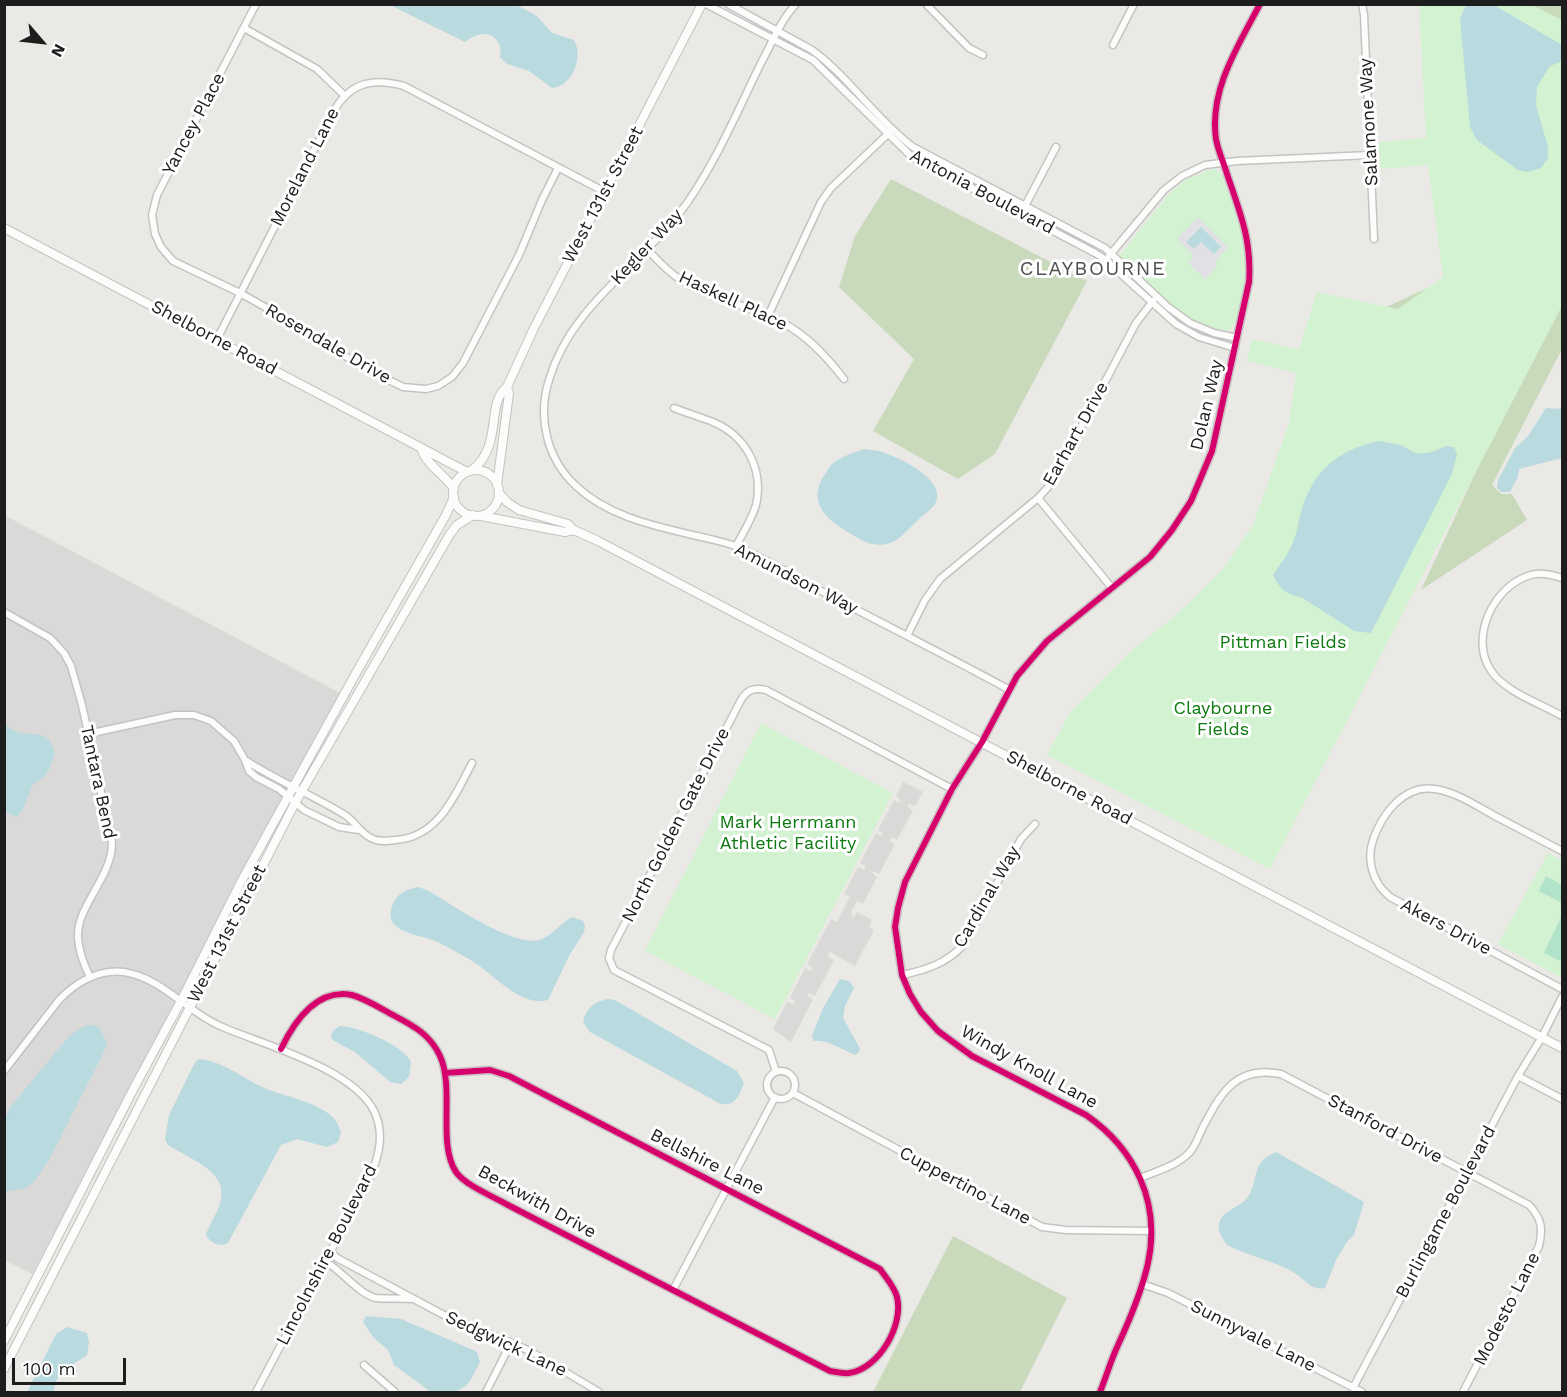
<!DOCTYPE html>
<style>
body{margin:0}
#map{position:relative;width:1567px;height:1397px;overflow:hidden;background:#ebe9e6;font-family:"Work Sans",sans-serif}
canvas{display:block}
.frame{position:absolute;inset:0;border:6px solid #1d1d1d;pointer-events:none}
.north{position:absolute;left:12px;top:12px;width:60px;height:60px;-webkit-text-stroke:4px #fff;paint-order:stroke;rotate:118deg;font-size:16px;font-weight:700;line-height:24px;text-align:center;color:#1d1d1d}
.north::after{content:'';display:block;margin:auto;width:21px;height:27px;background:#1d1d1d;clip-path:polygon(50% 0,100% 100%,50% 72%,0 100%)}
.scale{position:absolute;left:12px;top:1358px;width:114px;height:27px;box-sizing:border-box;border:3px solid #1d1d1d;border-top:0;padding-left:8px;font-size:18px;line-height:21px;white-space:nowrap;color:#1d1d1d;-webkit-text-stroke:4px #fff;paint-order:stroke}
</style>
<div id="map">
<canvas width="1567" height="1397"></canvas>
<div class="frame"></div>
<div class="north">N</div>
<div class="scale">100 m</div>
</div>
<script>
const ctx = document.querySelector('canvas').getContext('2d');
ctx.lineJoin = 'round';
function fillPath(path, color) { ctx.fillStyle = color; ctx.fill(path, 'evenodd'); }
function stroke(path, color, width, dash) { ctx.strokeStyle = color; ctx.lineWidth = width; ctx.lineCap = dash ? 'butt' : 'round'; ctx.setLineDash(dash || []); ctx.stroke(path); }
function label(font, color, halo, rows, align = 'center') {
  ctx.font = font + ' "Work Sans",sans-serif'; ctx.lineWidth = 6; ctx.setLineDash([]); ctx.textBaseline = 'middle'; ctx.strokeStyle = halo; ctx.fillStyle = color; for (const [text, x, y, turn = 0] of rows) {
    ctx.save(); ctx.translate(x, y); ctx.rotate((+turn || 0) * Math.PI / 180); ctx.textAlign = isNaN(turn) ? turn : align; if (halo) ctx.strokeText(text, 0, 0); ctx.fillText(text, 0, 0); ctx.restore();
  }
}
const residential = new Path2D(`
 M4,515L340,693L32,1274L4,1260Z
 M903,782L923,792L915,806L909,804L907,807L913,810L897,840L891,837L890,841L895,844L879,874L873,871L872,873L877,877L863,904L857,901L851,912L853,918L857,912L872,920L869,927L874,930L855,966L830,952L828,957L834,960L815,996L809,993L807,996L813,999L791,1042L773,1029L787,1002L794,1004L795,1001L790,998L805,968L811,971L813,968L807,964L831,919L837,922L850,897L844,894L858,867L864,870L866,866L860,863L876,833L881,836L883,833L878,830L894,800L899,803L901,800L896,796Z`);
const forest = new Path2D(`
 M1530,5H1562V25Z
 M891,179L1087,281L995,454L958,479L873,431L914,359L839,287L855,236Z
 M1562,180V349L1492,485L1501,494H1512L1527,520L1421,590L1519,379L1373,313L1482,263Z
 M953,1236L1067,1298L1020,1392H873Z`);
const park = new Path2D(`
 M1419,5H1532L1562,20V306L1270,869L1047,755L1069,714L1133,649L1174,617L1224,568L1253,525L1289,423L1296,373L1247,361L1252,339L1299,350L1317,292L1398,309L1443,277L1428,165L1380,169L1379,142L1426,138Z
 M1215,168L1222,175C1239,222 1253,257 1240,307C1237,316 1236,326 1228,331C1182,324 1153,290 1121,259L1119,256L1169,194L1185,180Z
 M761,723L893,793L775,1019L645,951Z
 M1548,853L1562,861V978L1498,944Z`);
const pitch = new Path2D(`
 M1546,876L1562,885V903L1539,891Z
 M1562,915V962L1544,953Z`);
const plaza = new Path2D(`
 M1198,217L1228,247L1215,261L1218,265L1205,279L1188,263L1194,256L1177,239ZM1201,227L1221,247L1215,254L1201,242H1187Z`);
const water = new Path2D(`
 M390,5H517L537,16L552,33L574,40C584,57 572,87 552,88L529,71L507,64L500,57C504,44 492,30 478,35C474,36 469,39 465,42Z
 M1469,5H1494L1562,45V58L1560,62L1550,66L1537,87L1536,105L1548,147V158L1541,168L1528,172L1518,170L1477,140L1470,127L1460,19L1465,7Z
 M1201,227L1221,247L1214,254L1201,242L1194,249L1186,242Z
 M1546,408L1562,409V458L1519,469L1518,477L1510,492H1501L1497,488L1498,480L1515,448L1528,436Z
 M1379,441L1401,445L1417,454L1432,452L1446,446L1454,447L1457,454L1452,474L1371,633L1354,631L1301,597C1286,595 1280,589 1273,575C1281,563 1292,549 1296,534C1298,528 1298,522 1300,516C1311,473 1336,450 1379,441Z
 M864,449C870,450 876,450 882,452C899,457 949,481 935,504C931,510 923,515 918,520C910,527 900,540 890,543C876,548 864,542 851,534C829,521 807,505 823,477C826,474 828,468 831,465C839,457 853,453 864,449Z
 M5,724C27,745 45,720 55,753L49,770L45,776L33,784L23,809L17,817L5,812Z
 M418,887L427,890C450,903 516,950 542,939C553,934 561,923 572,917L583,921L585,926L584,932L569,956L548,1000C520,1008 492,972 469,959C458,953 445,945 433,940C415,934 381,931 393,904C397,893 408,889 418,887Z
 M840,979L849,981L854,988L845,1006L843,1018L860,1049L859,1052L855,1055C842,1050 828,1039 813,1041L812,1036L823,1008Z
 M608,999L615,1000L737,1071L744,1083C739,1096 735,1108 719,1103L590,1032L583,1022C587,1007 594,1002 608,999Z
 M86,1025H93L100,1028L107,1043L103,1054L50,1158L33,1183L24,1189L5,1191V1119L11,1106L69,1036Z
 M339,1026C358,1026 403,1045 411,1062L409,1077L401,1084L390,1082L355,1052L334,1041L331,1038L332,1032Z
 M200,1059C223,1062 240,1076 260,1086C283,1097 309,1099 329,1114C336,1119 339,1125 341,1133L338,1142L327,1147L297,1139L281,1145L228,1243C220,1248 208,1242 206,1234C210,1223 219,1211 221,1199C227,1170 187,1158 168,1145L165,1139L169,1115L193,1066L197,1060Z
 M1276,1152L1364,1202L1354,1235L1347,1242L1336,1260L1325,1288C1311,1291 1304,1278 1293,1272C1272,1260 1248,1256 1227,1245C1223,1239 1217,1231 1219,1223C1223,1210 1239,1208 1247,1198C1260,1181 1249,1163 1276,1152Z
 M366,1316L401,1319L473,1350L477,1352L480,1362L470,1381L464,1387L455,1392H431L394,1365L388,1350L374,1338L363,1322Z
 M67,1327L87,1333L89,1342L87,1355L59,1374L53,1392H27L56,1334Z`);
const minor = new Path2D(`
 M256,4L157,195L152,215L155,234L161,247L173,261L240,293L297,325L362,367L403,387L426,389L438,386L452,377L463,363L519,255L542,200L558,168
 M706,4L813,60L911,156L1095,253L1103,258L1176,324L1199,337L1235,348
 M728,4L812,50C849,77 875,118 913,147L1105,248L1168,307L1190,323L1214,333L1237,338
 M796,4C780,21 772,43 761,63C738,110 717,160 687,203C643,265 571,304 549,380C537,418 547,459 576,486C609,517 655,526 697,536C710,539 725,542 738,547C771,561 803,582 836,599C893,629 951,658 1008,689
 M926,4L969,48L983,55
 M1362,4L1364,15L1374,239
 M244,28L317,69L344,95
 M1113,45L1134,4
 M1024,208L1056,147
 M647,249C657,260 668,272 681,280C712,299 751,306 783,323C808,336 827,357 844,379
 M1109,256L1164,190L1182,176L1205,165L1237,161L1370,155
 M768,316L821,202L831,188L890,132
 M217,339L335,109C352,81 375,78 404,86L605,192
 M674,408C687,413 700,417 713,422C746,436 764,469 756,505C752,519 743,533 736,546
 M1038,498L1112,588
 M1562,578C1552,575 1542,572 1531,575C1493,585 1468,640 1492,672C1506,692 1541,704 1562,716
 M4,612L50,638L64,653L71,666L82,705L112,843C112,878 76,906 78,938C79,952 84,965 90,977
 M907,636L925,600L940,579L1038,498L1051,484L1136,323L1153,301
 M88,734L175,715H194L211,721L234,741L245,760L249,771L256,777L279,789L304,810L339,827L359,830
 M245,760C277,781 313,795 345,815C356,822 360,834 373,839C380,842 388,841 396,840C438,837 455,796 472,763
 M1562,851C1539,839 1516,827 1493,815C1475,805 1456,792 1435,789C1404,784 1382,814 1373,840C1366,861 1373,883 1390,897L1562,989
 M902,975C926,970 948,963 964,944L1021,839L1035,824
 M281,1049C294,1022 316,988 352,995C366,999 380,1008 393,1015C412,1025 430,1034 440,1056C455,1089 437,1143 456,1172C465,1185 492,1196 506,1204L830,1371C836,1372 843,1374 849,1373C879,1369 904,1325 897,1297C894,1286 886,1278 880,1269L509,1076L490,1070L445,1073
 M4,1071L59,1000C76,982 99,969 124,972C162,978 186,1011 220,1026C261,1044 353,1068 374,1111C385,1133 379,1156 370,1177L256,1392
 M767 1085a14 14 0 1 1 28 0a14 14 0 1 1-28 0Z
 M776,1072L769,1050L614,970L609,958L611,950L741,700C747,690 754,687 766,690L952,789
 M1518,1076L1562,1099
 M793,1093L1042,1227L1066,1230L1151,1231
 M1140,1178C1157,1171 1177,1166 1190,1152C1196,1145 1199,1135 1203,1127C1221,1093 1236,1065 1281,1074L1529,1205C1542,1219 1543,1229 1539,1246L1463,1392
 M331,1252L337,1258L442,1314L530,1351L599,1392
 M326,1262C342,1271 360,1295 376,1298C387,1299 399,1298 410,1299
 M1142,1284L1168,1293L1362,1392
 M673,1290L775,1097
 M364,1365L395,1392
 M1353,1388L1518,1076L1542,1037L1562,997
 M486,1392L511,1343
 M1100,1392C1106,1377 1111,1360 1118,1345C1130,1319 1142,1291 1148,1263C1161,1202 1135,1149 1086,1115L972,1056L938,1031L921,1012L910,994L902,975L895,927L898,908L905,882L952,789L982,742L1017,676L1047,641L1150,557L1172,530L1191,501L1212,451L1249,282C1252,241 1240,212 1227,174C1224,163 1218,151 1216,139C1209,90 1238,46 1260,4`);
const tertiary = new Path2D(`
 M4,228L467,472
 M422,450C425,463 446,476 454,489
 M453 493a23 23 0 1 1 46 0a23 23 0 1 1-46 0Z
 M471,471C504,447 485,403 507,387L534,328L702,4
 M497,485L509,393L507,387
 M499,493L507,502L519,510L568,524L574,530L598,541L1562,1048
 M481,516L565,532L574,530
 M4,1341L135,1086L181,1001L241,882L356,673L446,515L454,497
 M4,1369L295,803L450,534L457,525L473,515`);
const cycleway = new Path2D(`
 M281,1049C294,1022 316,988 352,995C366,999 380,1008 393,1015C412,1025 430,1034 440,1056C455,1089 437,1143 456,1172C465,1185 492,1196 506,1204L830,1371C836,1372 843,1374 849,1373C879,1369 904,1325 897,1297C894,1286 886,1278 880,1269L509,1076L490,1070L445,1073
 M1100,1392C1106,1377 1111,1360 1118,1345C1130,1319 1142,1291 1148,1263C1161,1202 1135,1149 1086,1115L972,1056L938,1031L921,1012L910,994L902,975L895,927L898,908L905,882L952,789L982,742L1017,676L1047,641L1150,557L1172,530L1191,501L1212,451L1249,282C1252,241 1240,212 1227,174C1224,163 1218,151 1216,139C1209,90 1238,46 1260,4`);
const streetNames = [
 ["Salamone Way",1369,122,-93],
 ["Yancey Place",194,124,-62],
 ["Moreland Lane",305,167,-63],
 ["Antonia Boulevard",982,192,28],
 ["West 131st Street",603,195,-62],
 ["Kegler Way",647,247,-47],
 ["Haskell Place",733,301,25],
 ["Shelborne Road",214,338,28],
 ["Rosendale Drive",328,344,30],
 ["Dolan Way",1207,405,-77],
 ["Earhart Drive",1076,434,-61],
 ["Amundson Way",796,579,27],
 ["Tantara Bend",98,782,78],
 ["Shelborne Road",1069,788,28],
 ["North Golden Gate Drive",676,825,-63],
 ["Cardinal Way",987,897,-60],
 ["Akers Drive",1446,927,28],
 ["West 131st Street",227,934,-63],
 ["Windy Knoll Lane",1029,1067,29],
 ["Stanford Drive",1385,1129,28],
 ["Bellshire Lane",707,1162,27],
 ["Cuppertino Lane",965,1186,28],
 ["Beckwith Drive",537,1202,29],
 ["Burlingame Boulevard",1446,1212,-62],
 ["Lincolnshire Boulevard",327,1255,-63],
 ["Modesto Lane",1507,1309,-63],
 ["Sunnyvale Lane",1253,1336,27],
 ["Sedgwick Lane",506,1344,25]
];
const parkNames = [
 ["Pittman Fields",1283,643],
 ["Claybourne",1223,709],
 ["Fields",1223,730],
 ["Mark Herrmann",788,823],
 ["Athletic Facility",788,844]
];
const neighbourhoodNames = [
 ["CLAYBOURNE",1093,269]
];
fillPath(residential, '#dad9d7');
fillPath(forest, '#c8dabb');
fillPath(park, '#d3f2d1');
fillPath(pitch, '#b1e2ca');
fillPath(plaza, '#e0e0e5');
fillPath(water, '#b9dadf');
stroke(minor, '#c4c3c2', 9);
stroke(tertiary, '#c4c3c2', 10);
stroke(minor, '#fcfcfb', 6);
stroke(tertiary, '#fcfcfb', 8);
stroke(cycleway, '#d6006c', 6);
label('18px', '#1d1d1d', '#fff', streetNames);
label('18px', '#0c7a0e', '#fff', parkNames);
ctx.letterSpacing = '1.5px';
label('20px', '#505050', '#fff', neighbourhoodNames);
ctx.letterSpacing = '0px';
</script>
